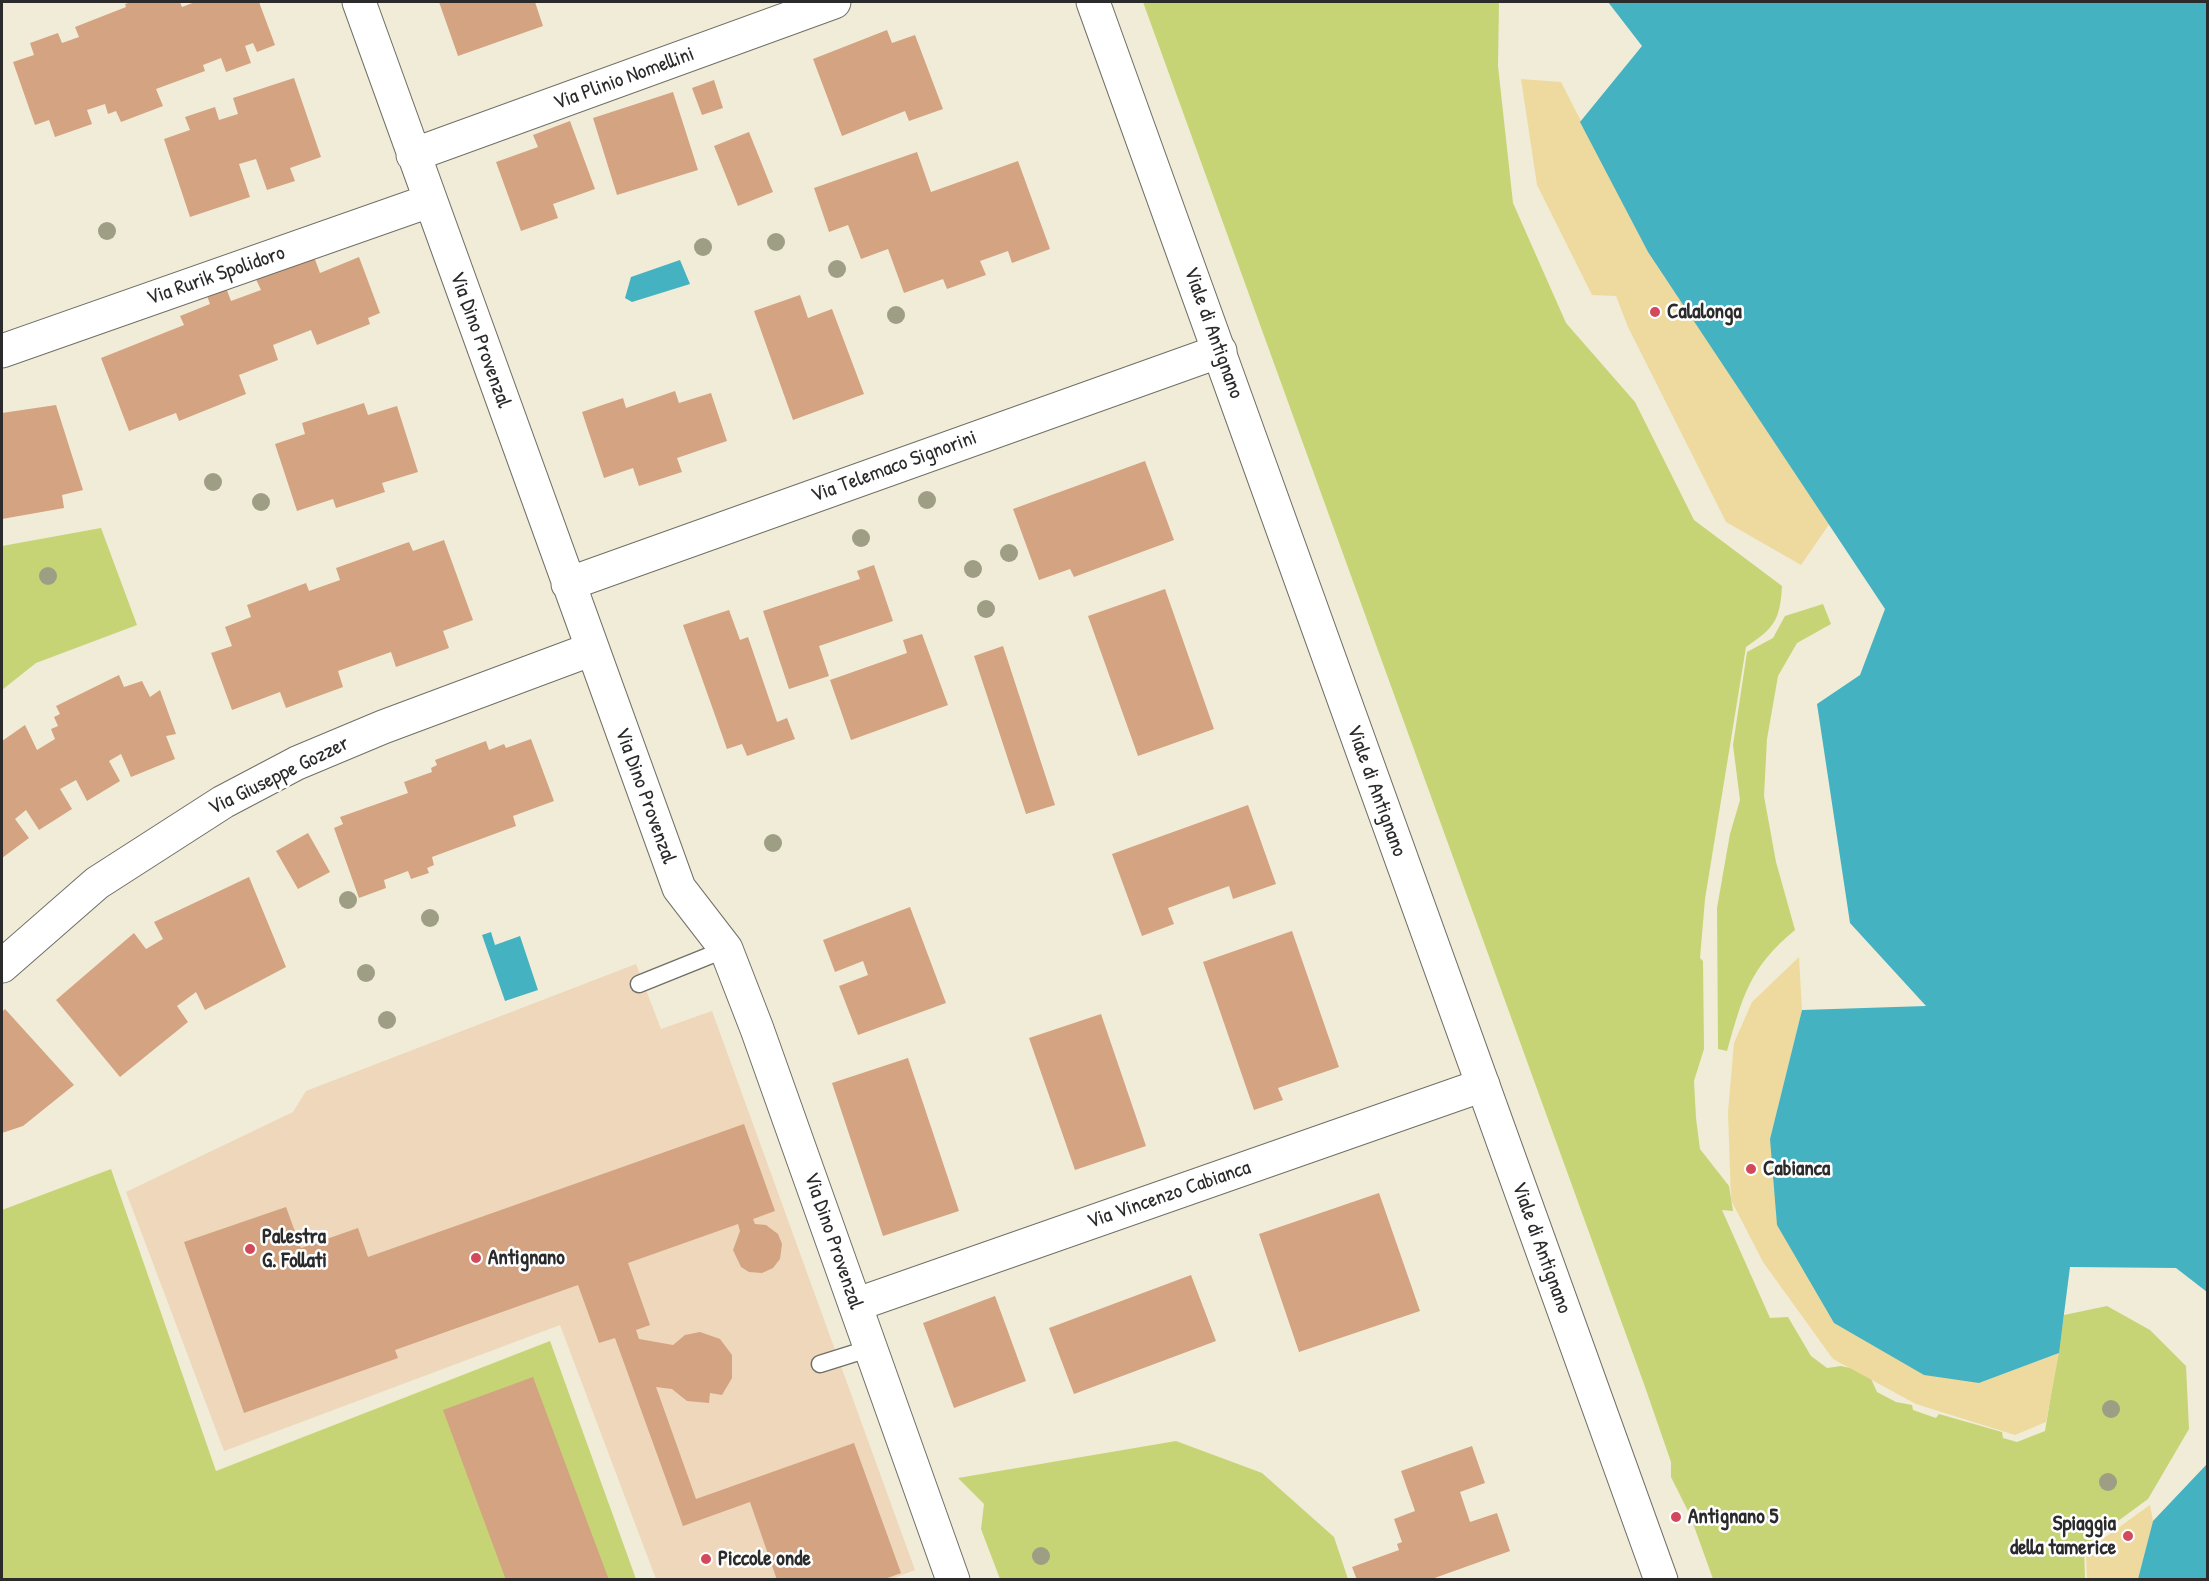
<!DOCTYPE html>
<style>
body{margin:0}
#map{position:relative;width:2209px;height:1581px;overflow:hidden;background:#f1ecd7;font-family:"Patrick Hand",sans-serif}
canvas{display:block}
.frame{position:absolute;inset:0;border:3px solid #2b2b2b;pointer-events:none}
</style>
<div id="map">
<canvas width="2209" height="1581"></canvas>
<div class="frame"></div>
</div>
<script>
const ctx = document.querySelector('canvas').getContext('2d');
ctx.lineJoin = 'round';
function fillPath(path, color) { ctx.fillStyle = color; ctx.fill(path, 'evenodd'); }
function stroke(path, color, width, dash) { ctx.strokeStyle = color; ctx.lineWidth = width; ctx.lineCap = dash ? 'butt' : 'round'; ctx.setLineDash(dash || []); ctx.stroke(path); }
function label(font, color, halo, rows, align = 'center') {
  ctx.font = font + ' "Patrick Hand",sans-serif'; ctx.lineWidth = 5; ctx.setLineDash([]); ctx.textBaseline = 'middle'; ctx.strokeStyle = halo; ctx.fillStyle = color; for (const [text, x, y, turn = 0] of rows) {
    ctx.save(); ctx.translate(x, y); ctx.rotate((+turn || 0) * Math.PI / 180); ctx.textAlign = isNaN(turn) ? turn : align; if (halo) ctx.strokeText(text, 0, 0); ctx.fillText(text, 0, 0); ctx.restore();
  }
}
const built = new Path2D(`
 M636,964L661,1029L712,1011L915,1570L889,1580L656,1579L560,1325L224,1451L126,1192L293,1112L306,1091Z`);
const green = new Path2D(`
 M1143,2H1499L1498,66L1513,203L1566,323L1635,402L1694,520L1782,586C1780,621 1774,628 1746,647L1705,899L1700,958L1703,961L1704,1049L1694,1081L1696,1118L1700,1149L1729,1186L1733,1211L1722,1210L1770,1318L1788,1317L1811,1356L1827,1368L1841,1366L1868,1372L1877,1392L1896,1402L1912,1405L1913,1410L1936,1418L1939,1414L2002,1432L2003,1438L2017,1442L2045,1431L2064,1315L2107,1306L2150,1330L2186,1366L2189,1429L2148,1499L2084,1546L2085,1579H1713L1690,1515L1671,1477V1462L1644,1384Z
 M101,528L137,625L36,663L2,690V546Z
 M1823,604L1831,624L1797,643L1778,676L1767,739L1764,796L1776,862L1795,930C1749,968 1743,996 1727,1051L1718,1049L1717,908L1730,834L1740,800L1733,745L1747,652L1773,638L1785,616Z
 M111,1169L216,1471L550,1341L636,1579L2,1580V1210Z
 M1176,1441L1262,1473L1334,1537L1348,1579H1000L981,1529L984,1504L958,1478Z`);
const sand = new Path2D(`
 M1521,79L1561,82L1648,252L1830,523L1801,565L1726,522L1628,327L1616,296L1592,295L1537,185Z
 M1799,957L1802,1010L1770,1139L1979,1383L2059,1353L2046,1422L2015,1435L1916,1404L1833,1359L1763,1262L1731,1200L1728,1112L1734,1043L1752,1002Z
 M2150,1505L2153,1521L2138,1579H2087L2086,1551Z`);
const water = new Path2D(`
 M1608,2H2207V1292L2176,1268L2070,1267L2059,1353L1979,1383L1924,1375L1834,1323L1777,1225L1770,1139L1802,1010L1926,1006L1850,923L1817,704L1860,675L1885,609L1648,252L1580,122L1642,46Z
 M680,260L690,284L632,302L625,298L631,277Z
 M491,932L495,945L520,936L538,990L505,1001L482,935Z
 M2207,1464V1579H2138L2153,1521Z`);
const building = new Path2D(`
 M132,2H180L182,7L195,2H259L275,45L257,52L253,43L245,46L251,63L226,72L221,58L203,65L205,71L156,89L163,106L121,122L116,111L108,114L105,104L87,110L92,124L55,137L49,120L35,125L13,62L34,55L30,43L58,33L62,43L79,37L75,27L126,7L125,4Z
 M439,2H535L543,26L458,56Z
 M887,30L892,43L915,35L943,109L909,121L905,111L842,136L813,59Z
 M294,78L321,157L290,168L295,181L267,190L256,159L239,164L250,197L190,217L164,139L190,130L185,117L215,107L219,120L238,114L233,98Z
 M714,80L723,108L702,115L692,88Z
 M673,92L698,170L617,195L593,118Z
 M570,121L595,189L553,204L558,218L521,231L496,162L538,147L533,135Z
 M749,132L773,192L738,206L714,146Z
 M917,152L931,192L1018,161L1050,249L1012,263L1008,251L980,261L986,275L947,289L943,279L904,293L888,249L861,259L848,225L829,232L814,188Z
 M313,254L320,273L359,257L380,313L368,318L370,324L317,345L311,330L273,345L278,360L239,375L246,394L179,421L176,413L129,431L101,358L184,325L180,316L210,304L206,293L225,285L231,301L261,290L255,277Z
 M800,295L808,318L832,309L864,394L793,420L754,311Z
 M675,391L679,403L711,393L727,441L677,458L682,472L639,486L633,468L604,478L582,412L623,398L626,408Z
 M364,403L368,415L397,406L418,472L382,483L385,492L336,508L333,499L297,511L275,444L305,434L302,423Z
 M56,405L83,490L62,495L64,508L2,519V413Z
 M1145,461L1174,540L1074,577L1070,569L1039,580L1013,509Z
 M444,540L473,620L443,631L449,648L396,667L391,652L338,671L343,687L286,708L280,692L232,710L211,653L232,646L225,627L251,617L247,605L306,583L309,591L340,580L336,568L409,542L413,551Z
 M874,565L893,621L819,646L829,676L789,689L763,611L860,579L857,571Z
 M1165,589L1214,729L1138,756L1088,616Z
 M729,610L740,640L748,637L777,722L787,718L795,739L747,756L742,744L727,749L683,625Z
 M922,634L948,705L851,740L830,680L907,653L903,640Z
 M1003,646L1055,805L1026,814L974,656Z
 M119,675L124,687L142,681L150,697L160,690L176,734L166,736L175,759L131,777L121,754L109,761L120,781L87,801L76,780L60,789L72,809L39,830L26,810L15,819L29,838L2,858V741L25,725L37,750L55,739L51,729L58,726L54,717L60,714L56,706Z
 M531,739L554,801L513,816L516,826L432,857L434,865L427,868L429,873L411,879L408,871L384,880L386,888L359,898L334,828L343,824L340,817L408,793L404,782L432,772L431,768L437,765L435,760L486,741L489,750L504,744L506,748Z
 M1248,805L1276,884L1233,899L1229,886L1168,908L1174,924L1142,936L1112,854Z
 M308,833L330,872L298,889L276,851Z
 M249,877L286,967L205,1010L196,992L177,1006L188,1022L120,1077L56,1000L134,933L146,949L163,939L154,922Z
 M910,907L946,1003L858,1035L839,986L868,975L863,961L835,972L823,940Z
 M1292,931L1339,1067L1278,1088L1283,1100L1254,1110L1203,962Z
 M5,1009L74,1085L23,1126L2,1133V1012Z
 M1101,1014L1146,1146L1075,1170L1029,1038Z
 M908,1058L959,1211L883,1236L832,1083Z
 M744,1124L775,1211L753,1219L755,1224L766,1225L778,1234L782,1244L780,1259L773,1268L762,1273L749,1272L741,1267L733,1250L740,1231L738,1224L628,1263L650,1325L636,1330L639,1339L673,1345L685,1335L700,1332L720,1339L732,1355V1378L722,1395L710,1393L709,1403L687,1401L672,1389L656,1387L696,1499L854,1443L901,1573L882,1580H777L750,1502L683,1526L615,1338L599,1343L578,1285L395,1350L398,1358L244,1413L184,1242L286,1207L301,1248L358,1228L368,1257Z
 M1379,1193L1420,1311L1299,1352L1259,1234Z
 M1191,1275L1216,1341L1074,1394L1049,1328Z
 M995,1296L1026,1381L954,1408L923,1323Z
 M533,1377L609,1580H506L443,1410Z
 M1472,1446L1485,1483L1460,1492L1470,1522L1497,1513L1510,1551L1429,1580H1357L1352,1567L1399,1550L1397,1544L1402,1542L1394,1519L1415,1511L1401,1471Z`);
const service = new Path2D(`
 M639,984L726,949
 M820,1364L871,1348`);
const minor = new Path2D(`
 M359,2L679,888L726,949L757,1029L953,1580
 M413,155L834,2
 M2,351L429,201
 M568,584L1220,351
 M2,966L97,883L223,802L297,763L383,727L592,649
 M855,1305L1483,1085`);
const secondary = new Path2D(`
 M1093,2L1661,1580`);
const trees = [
 [107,231],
 [776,242],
 [703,247],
 [837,269],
 [896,315],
 [213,482],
 [927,500],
 [261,502],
 [861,538],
 [1009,553],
 [973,569],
 [48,576],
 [986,609],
 [773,843],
 [348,900],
 [430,918],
 [366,973],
 [387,1020],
 [2111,1409],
 [2108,1482],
 [1041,1556]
];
const markers = [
 [1655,312,6,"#d1495b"],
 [1751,1169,6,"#d1495b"],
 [250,1249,6,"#d1495b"],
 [476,1258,6,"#d1495b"],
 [1676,1517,6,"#d1495b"],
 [2128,1536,6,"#d1495b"],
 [706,1559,6,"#d1495b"]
];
const streetNames = [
 ["Via Plinio Nomellini",624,79,-20],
 ["Via Rurik Spolidoro",216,276,-19],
 ["Viale di Antignano",1213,333,70],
 ["Via Dino Provenzal",480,340,70],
 ["Via Telemaco Signorini",894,467,-20],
 ["Via Giuseppe Gozzer",279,776,-26],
 ["Viale di Antignano",1376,791,70],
 ["Via Dino Provenzal",645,796,70],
 ["Via Vincenzo Cabianca",1169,1195,-19],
 ["Via Dino Provenzal",833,1241,71],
 ["Viale di Antignano",1541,1248,70]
];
const poiNames = [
 ["Calalonga",1667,312],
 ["Cabianca",1763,1169],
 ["Palestra",262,1237],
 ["G. Follati",262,1261],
 ["Antignano",488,1258],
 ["Antignano 5",1688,1517],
 ["Spiaggia",2116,1524,"right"],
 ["della tamerice",2116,1548,"right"],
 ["Piccole onde",718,1559]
];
fillPath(built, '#eed7bb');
fillPath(green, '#c6d476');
fillPath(sand, '#eeda9e');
fillPath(water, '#45b2c2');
fillPath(building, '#d4a381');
stroke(service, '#706f67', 19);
stroke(minor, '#706f67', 35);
stroke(secondary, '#706f67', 35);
stroke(service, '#fff', 16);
stroke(minor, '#fff', 33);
stroke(secondary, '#fff', 33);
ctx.fillStyle = '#9e9e85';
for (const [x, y] of trees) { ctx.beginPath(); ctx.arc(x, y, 9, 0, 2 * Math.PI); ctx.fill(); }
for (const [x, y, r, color] of markers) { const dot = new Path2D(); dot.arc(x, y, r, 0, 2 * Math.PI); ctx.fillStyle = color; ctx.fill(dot); stroke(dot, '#fff', 2); }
label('21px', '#2b2b2b', '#fff', streetNames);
label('bold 21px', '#2b2b2b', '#fff', poiNames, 'left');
</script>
